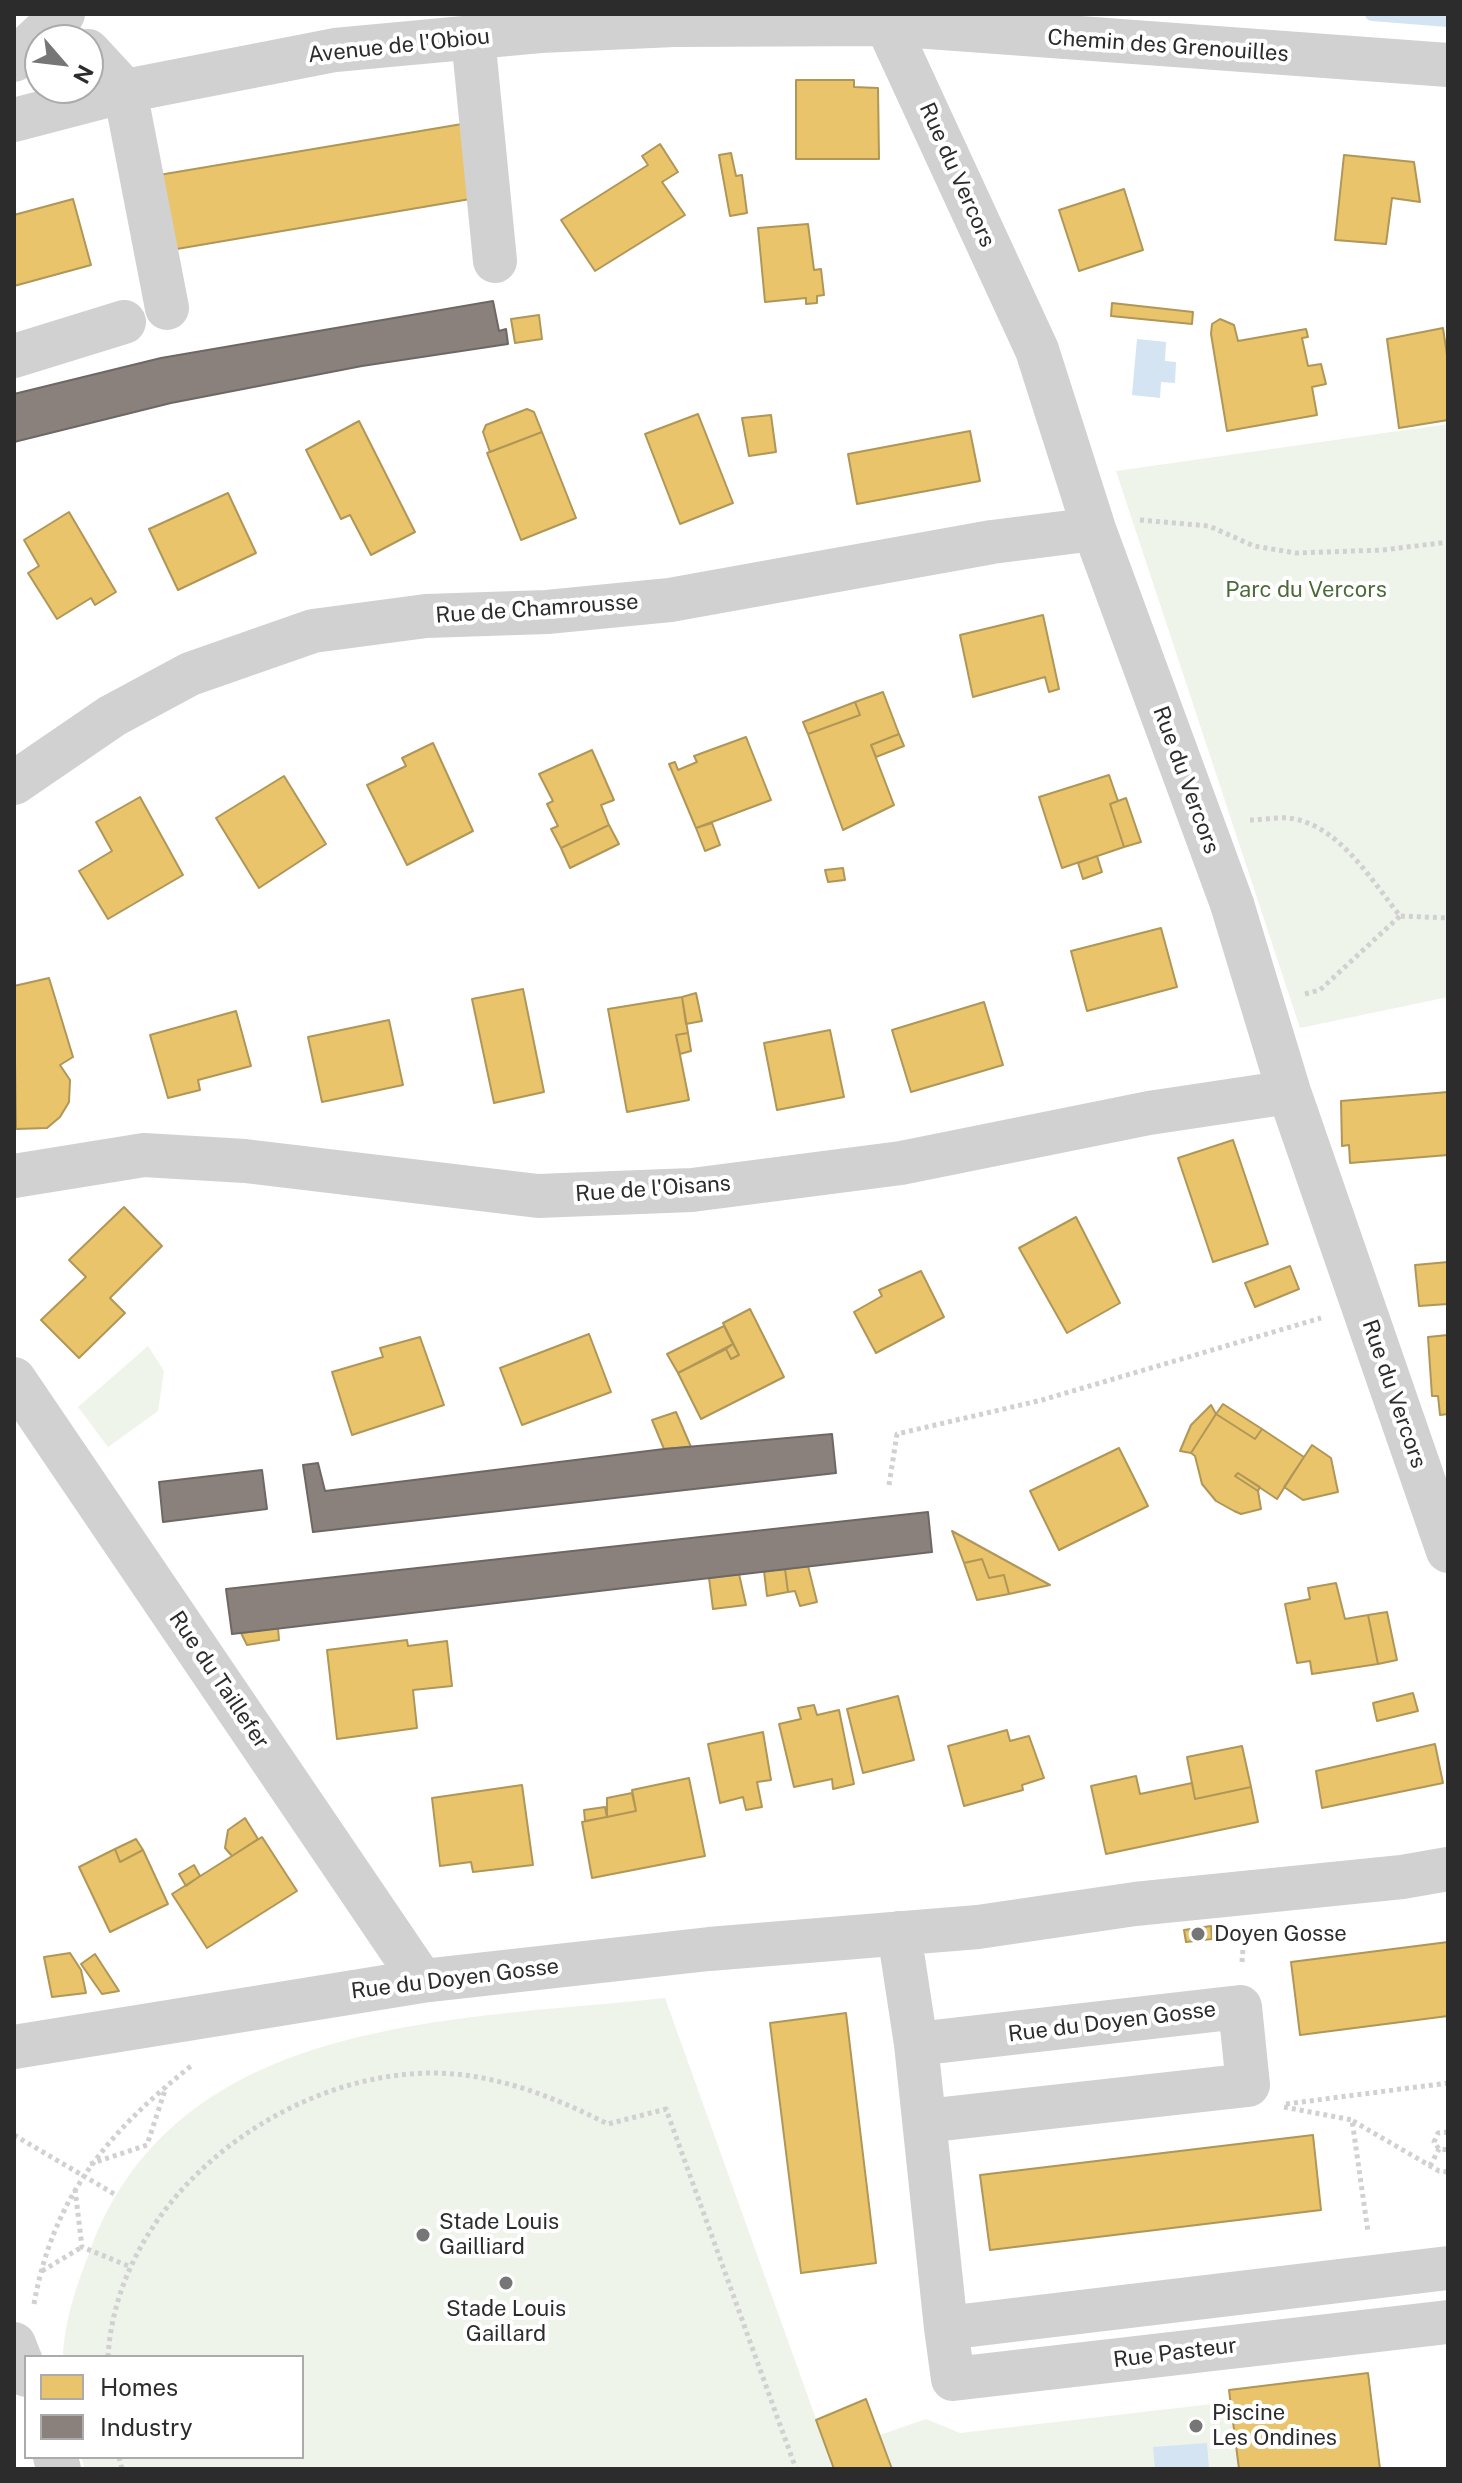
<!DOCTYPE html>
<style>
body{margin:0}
#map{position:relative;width:1462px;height:2483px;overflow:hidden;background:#fff;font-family:"Public Sans",sans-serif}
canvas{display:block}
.frame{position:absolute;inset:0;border:16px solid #2c2c2c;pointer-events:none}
.legend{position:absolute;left:24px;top:2355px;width:280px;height:104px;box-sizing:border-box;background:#fff;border:2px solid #ababab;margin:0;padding:10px 14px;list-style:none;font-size:24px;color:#2c2c2c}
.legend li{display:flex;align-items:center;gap:16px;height:40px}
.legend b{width:40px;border:2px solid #ababab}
.north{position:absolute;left:24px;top:24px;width:80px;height:80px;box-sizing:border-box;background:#fff;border:2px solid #ababab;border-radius:50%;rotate:118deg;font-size:22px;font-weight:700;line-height:32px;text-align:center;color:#2c2c2c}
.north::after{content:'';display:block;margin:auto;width:28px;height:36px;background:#767676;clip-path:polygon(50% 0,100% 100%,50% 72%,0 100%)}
</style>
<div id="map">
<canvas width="1462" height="2483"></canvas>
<div class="frame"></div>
<ul class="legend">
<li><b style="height:22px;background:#e9c46a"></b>Homes</li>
<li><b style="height:22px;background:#8a817c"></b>Industry</li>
</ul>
<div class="north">N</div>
</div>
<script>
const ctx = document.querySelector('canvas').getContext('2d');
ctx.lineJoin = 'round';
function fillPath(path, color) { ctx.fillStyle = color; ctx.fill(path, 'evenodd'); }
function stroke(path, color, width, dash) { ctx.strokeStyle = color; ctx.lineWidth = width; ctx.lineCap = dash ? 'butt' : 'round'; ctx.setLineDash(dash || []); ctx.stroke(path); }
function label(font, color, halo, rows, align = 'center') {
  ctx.font = font + ' "Public Sans",sans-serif'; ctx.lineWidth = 8; ctx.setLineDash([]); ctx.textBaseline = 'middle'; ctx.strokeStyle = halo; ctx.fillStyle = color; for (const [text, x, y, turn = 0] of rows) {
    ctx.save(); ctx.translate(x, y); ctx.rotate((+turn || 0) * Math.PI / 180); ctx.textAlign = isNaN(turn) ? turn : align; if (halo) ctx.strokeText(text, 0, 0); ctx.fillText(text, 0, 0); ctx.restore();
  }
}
const green = new Path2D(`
 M1448,424V997L1300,1028L1116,471Z
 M148,1346L164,1371L158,1411L108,1447L78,1407Z
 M665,1998L816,2419L866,2399L880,2435L926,2419L960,2433L1230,2402L1229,2390L1368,2373L1380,2469H85L81,2457H302V2357H63C64,2322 77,2284 90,2251C177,2014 455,2021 665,1998Z`);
const water = new Path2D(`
 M1137,339L1166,342L1165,361L1176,362L1175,383L1161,382L1160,398L1132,395Z
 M1207,2443L1209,2469H1155L1153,2447Z`);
const homes = new Path2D(`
 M796,80H854V87L878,88L879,159H796Z
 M462,124L476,198L165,251L153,176Z
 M660,144L678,172L662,182L685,215L595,271L561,220L648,165L642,156Z
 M731,153L736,176L742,175L747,213L730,216L719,155Z
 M1344,155L1414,162L1420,202L1392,198L1386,244L1335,240Z
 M1124,189L1143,250L1079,271L1059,210Z
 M73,199L91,265L14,286V215Z
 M808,224L814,270L821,269L824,295L817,296V303L806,304V298L765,302L758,228Z
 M1112,303L1193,312L1192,324L1111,316Z
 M539,315L542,339L515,343L511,319Z
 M1220,319L1234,325L1238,341L1306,329L1308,337L1302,338L1308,366L1321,364L1326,384L1312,387L1317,415L1227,431L1211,334L1212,324Z
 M1443,328L1448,362V420L1399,428L1387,339Z
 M527,409L534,412L542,432L490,452L483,432L486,425Z
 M698,414L733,503L680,524L645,434Z
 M771,415L776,452L749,456L742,418Z
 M359,421L415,532L371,555L350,515L341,519L306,450Z
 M970,431L980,481L857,504L848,454Z
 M542,432L576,518L521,540L487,453Z
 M228,493L256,553L178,590L149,529Z
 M69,512L116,592L95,605L91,598L57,619L28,573L39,566L24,540Z
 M1043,615L1059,689L1049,692L1045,677L973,697L960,635Z
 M883,692L899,734L871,745L894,805L843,830L808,734L860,715L855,702Z
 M855,702L860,715L808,734L803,722Z
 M899,734L904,746L876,757L871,745Z
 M746,737L771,800L696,828L669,764L675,762L678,770L697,762L694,756Z
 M433,743L473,831L407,865L367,785L406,766L402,758Z
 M592,750L614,800L601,805L609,825L561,848L551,829L558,826L547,804L553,801L539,774Z
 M1109,775L1118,801L1110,804L1124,847L1062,868L1039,797Z
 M284,776L326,844L259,888L216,818Z
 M140,797L183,875L108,919L79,871L112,851L96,822Z
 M1126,798L1141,842L1124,847L1110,804Z
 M712,823L720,845L705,851L696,828Z
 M609,825L619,844L570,868L561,848Z
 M1097,856L1102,872L1083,879L1078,863Z
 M843,868L845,880L828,882L825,870Z
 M1161,928L1177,987L1087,1011L1071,951Z
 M49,978L73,1057L60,1065L70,1080L69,1102L60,1117L47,1128L16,1129L14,986Z
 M523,989L544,1092L494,1103L472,999Z
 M696,993L702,1021L686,1024L682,997Z
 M682,997L688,1033L676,1035L689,1100L627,1112L608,1009Z
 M984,1002L1003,1065L911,1092L892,1030Z
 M236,1011L251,1066L198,1080L200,1090L168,1098L150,1035Z
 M389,1020L403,1085L322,1102L308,1037Z
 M830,1030L844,1097L777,1110L764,1043Z
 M688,1033L691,1051L680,1054L676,1035Z
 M1448,1092V1155L1350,1163L1349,1145L1342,1146L1341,1101Z
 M1233,1140L1268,1244L1213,1262L1178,1158Z
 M124,1207L162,1246L110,1298L125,1313L79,1358L41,1320L86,1277L69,1260Z
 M1076,1217L1120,1303L1067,1333L1019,1248Z
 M1448,1262V1304L1419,1306L1415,1265Z
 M1290,1266L1299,1289L1255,1307L1245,1283Z
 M921,1271L944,1317L876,1353L854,1312L882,1296L879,1290Z
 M750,1309L784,1377L701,1419L678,1373L726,1349L731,1359L739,1355L723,1323Z
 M724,1326L733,1344L678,1373L667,1354Z
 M589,1334L611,1392L522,1425L500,1368Z
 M1448,1335V1414L1440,1415L1438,1396H1432L1428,1337Z
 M420,1337L444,1405L352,1435L332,1372L383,1357L380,1348Z
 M733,1344L739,1355L731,1359L726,1349Z
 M1223,1404L1262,1429L1255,1439L1216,1414Z
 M1211,1405L1216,1414L1191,1453L1180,1451L1191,1425Z
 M676,1412L691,1447L664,1449L652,1420Z
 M1216,1414L1255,1439L1262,1429L1304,1457L1277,1499L1238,1473L1235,1476L1258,1491L1261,1509L1241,1514L1234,1511L1216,1501L1202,1484L1195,1456L1191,1453Z
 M1312,1445L1331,1458L1338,1492L1303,1500L1284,1487Z
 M1119,1448L1148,1506L1059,1550L1030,1491Z
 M1238,1473L1260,1487L1258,1491L1235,1476Z
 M952,1531L1050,1585L1009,1594L1004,1575L989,1578L982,1559L964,1563Z
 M982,1559L989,1578L1004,1575L1009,1594L977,1600L964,1563Z
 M808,1566L817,1602L800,1606L795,1591L788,1592L785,1569Z
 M785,1569L788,1592L767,1596L764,1571Z
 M739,1574L746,1605L713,1609L709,1578Z
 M1336,1583L1345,1619L1368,1615L1378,1664L1312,1674L1310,1661L1297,1663L1285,1604L1310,1599L1308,1588Z
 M1387,1612L1397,1660L1378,1664L1368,1615Z
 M278,1628L279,1640L247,1645L241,1633Z
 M407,1640L408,1646L447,1641L452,1686L413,1690L417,1728L337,1739L327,1650Z
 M1413,1693L1418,1711L1377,1721L1373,1703Z
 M898,1696L914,1760L863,1773L847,1709Z
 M814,1705L817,1715L839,1710L854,1784L833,1789L832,1779L794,1787L779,1724L801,1719L798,1708Z
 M1007,1730L1010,1741L1029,1736L1044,1778L1022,1785L1023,1790L964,1806L948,1746Z
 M763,1732L771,1780L757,1782L762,1807L746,1810L743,1797L720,1803L708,1744Z
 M1435,1744L1443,1783L1322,1808L1316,1771Z
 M1242,1746L1251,1787L1195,1799L1187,1757Z
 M1136,1776L1140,1794L1192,1783L1195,1799L1251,1787L1258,1822L1106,1854L1091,1786Z
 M689,1778L705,1856L592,1878L582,1822L636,1811L632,1790Z
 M522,1785L533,1865L473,1872L471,1862L440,1866L432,1798Z
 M632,1793L636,1811L607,1817V1798Z
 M605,1807L607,1817L585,1821L584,1810Z
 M245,1818L258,1839L232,1856L225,1848L228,1830Z
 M262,1837L297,1891L207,1948L172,1894Z
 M136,1839L143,1850L120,1862L115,1849Z
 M115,1849L120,1862L143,1850L168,1904L110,1932L79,1867Z
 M194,1865L200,1876L186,1886L179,1874Z
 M1211,1926L1212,1939L1186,1942L1184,1930Z
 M1448,1942V2016L1300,2035L1291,1962Z
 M70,1953L81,1970L86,1993L52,1997L44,1957Z
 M95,1954L119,1991L102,1994L81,1964Z
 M846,2013L876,2263L801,2273L770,2023Z
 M1313,2135L1321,2210L990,2250L980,2175Z
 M1368,2373L1380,2469H1239L1229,2390Z
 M866,2399L892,2469H834L816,2420Z`);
const industry = new Path2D(`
 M493,301L499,331L506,329L508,344L362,366L171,403L14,442V394L161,358Z
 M832,1434L836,1473L313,1532L303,1465L318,1463L325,1491L664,1449Z
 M262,1470L267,1509L163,1522L159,1482Z
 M928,1512L932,1552L232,1634L226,1589Z`);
const stream = new Path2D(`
 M1372,14L1448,20`);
const path = new Path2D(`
 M1140,520L1209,526L1254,546L1296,553L1383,550L1448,542
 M1250,820C1262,820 1276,817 1288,818C1338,823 1372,881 1400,916L1448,918
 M1305,994L1320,990L1400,916
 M889,1485L897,1434L1042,1400L1321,1318
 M1242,1962L1244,1936
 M1286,2104L1448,2083
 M1284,2107L1352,2120L1368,2232
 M1353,2121L1439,2171L1448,2172
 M1448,2132L1438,2133L1434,2142L1439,2149L1448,2150
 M14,2135L116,2195
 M90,2164L147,2145L166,2087
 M1430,2166L1439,2149
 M75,2189L82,2247L131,2267
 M42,2271L82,2247
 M34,2304C53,2197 108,2132 191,2066
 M108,2357C117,2199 282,2072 435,2073C497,2074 554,2097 608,2124L666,2109L796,2469
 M119,2457L122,2469`);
const minor = new Path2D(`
 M882,14L1037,350L1094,529L1232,904L1289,1092L1448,1551
 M473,37L495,261
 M88,51L125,91L167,308
 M14,60L63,14
 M14,120L125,91L335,50L540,31L674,25L888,24L1448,65
 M14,356L124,322
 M14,783L112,716L190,674L313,631L426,616L547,612L670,600L992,542L1094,529
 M14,1176L144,1155L245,1161L538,1196L692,1190L901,1163L1149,1113L1289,1092
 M14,1379L422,1981
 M899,1933L916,2044L946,2328L1448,2268
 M916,2044L1240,2007L1248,2085L925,2121
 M14,2047L422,1981L709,1949L978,1927L1135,1904L1402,1877L1448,1869
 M946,2328L953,2379L1448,2322
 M14,2344L26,2375
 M55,2457L59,2469`);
const markers = [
 [1198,1934,8,"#767676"],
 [423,2235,8,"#767676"],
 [506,2283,8,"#767676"],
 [1196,2426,8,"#767676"]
];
const streetNames = [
 ["Avenue de l'Obiou",399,46,-6],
 ["Chemin des Grenouilles",1168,46,4],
 ["Rue du Vercors",957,175,66],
 ["Rue de Chamrousse",537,609,-4],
 ["Rue du Vercors",1186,780,70],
 ["Rue de l'Oisans",653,1189,-4],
 ["Rue du Vercors",1394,1394,71],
 ["Rue du Taillefer",219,1680,56],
 ["Rue du Doyen Gosse",455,1979,-7],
 ["Rue du Doyen Gosse",1112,2022,-7],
 ["Rue Pasteur",1175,2353,-7]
];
const parkNames = [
 ["Parc du Vercors",1306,590]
];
const poiNames = [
 ["Doyen Gosse",1214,1934],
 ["Stade Louis",439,2222],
 ["Gailliard",439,2247],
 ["Stade Louis",506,2309,"center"],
 ["Gaillard",506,2334,"center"],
 ["Piscine",1212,2413],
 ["Les Ondines",1212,2438]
];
fillPath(green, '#eef4ea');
fillPath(water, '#d5e4f2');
fillPath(homes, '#e9c46a');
stroke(homes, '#b09657', 2);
fillPath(industry, '#8a817c');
stroke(industry, '#6e6864', 2);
stroke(stream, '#d5e4f2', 14);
stroke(path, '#d1d1d1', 5, [4, 4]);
stroke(minor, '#d1d1d1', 44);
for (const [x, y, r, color] of markers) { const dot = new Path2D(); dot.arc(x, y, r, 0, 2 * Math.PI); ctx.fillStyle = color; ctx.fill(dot); stroke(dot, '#fff', 3); }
label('22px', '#2c2c2c', '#fff', streetNames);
label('22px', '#4b6a38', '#fff', parkNames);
label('22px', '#2c2c2c', '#fff', poiNames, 'left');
</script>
